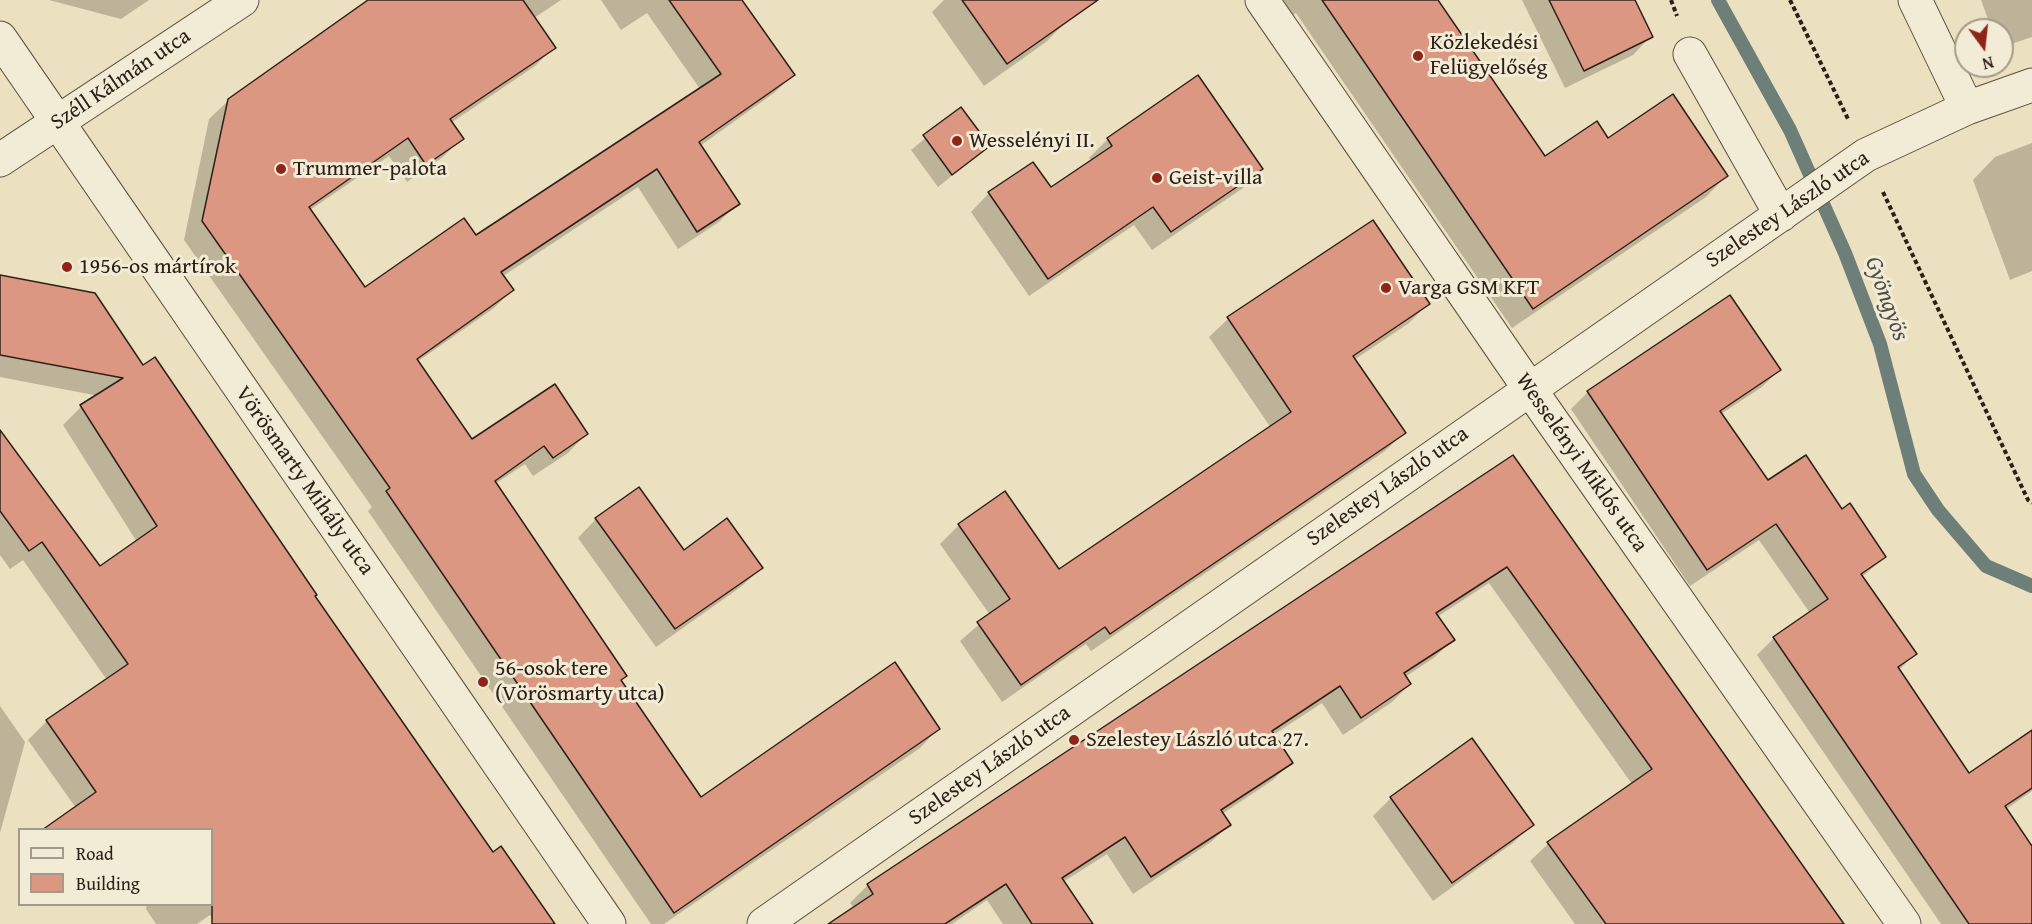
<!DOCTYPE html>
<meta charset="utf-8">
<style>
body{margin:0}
#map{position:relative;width:2032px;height:924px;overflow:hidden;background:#ebe0bf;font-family:"Gentium Book Plus",serif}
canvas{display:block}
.legend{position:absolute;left:18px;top:828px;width:195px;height:78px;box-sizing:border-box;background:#f2ebd5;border:2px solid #a49a89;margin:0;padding:8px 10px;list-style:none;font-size:18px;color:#2e2018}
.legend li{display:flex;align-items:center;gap:12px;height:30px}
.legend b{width:30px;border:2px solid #a49a89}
.north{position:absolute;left:1954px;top:18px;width:60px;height:60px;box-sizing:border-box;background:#f2ebd5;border:2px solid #a49a89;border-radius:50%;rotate:165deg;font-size:16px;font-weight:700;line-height:24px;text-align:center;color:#2e2018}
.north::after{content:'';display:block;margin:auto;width:21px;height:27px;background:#8f2418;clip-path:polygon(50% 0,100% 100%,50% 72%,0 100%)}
</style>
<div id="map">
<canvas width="2032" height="924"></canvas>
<ul class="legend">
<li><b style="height:8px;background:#f2ebd5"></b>Road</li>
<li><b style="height:16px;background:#dc9782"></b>Building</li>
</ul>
<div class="north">N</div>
</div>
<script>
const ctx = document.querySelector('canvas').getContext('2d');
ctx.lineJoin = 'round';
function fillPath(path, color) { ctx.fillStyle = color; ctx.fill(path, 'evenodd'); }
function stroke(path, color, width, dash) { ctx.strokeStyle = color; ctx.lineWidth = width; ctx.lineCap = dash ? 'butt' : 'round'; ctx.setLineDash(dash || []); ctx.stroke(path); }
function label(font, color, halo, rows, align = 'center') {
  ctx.font = font + ' "Gentium Book Plus",serif'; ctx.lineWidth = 6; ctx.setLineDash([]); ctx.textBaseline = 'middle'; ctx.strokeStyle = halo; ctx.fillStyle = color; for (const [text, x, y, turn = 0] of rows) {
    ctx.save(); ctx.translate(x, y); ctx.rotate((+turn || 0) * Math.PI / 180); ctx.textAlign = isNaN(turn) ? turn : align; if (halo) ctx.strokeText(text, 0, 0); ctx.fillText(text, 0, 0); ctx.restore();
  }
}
const shadow = new Path2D(`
 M49,0H149L121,19Z
 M370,0H561L534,18L554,47L535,66L451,123L462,138L443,157L407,182L389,156L310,210L364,289L475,237L700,89L647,13L621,30L601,0H741L793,75L774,93L700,146L738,203L719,222L678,249L638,187L503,276L512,290L494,308L417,362L471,441L586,434L568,453L533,476L525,464L495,484L619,681L700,799L938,729L920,748L664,924H651L368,511L372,507L184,240L209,119L229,100Z
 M944,0H1066L1069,19L1046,42L984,86L932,12Z
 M1276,0H1437L1545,158L1608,140L1726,176L1706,197L1512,328L1296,13L1289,18Z
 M1522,0H1633L1651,36L1633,55L1565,88Z
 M1981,0H2032V37L2002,47V30H1992Z
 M1198,77L1261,169L1243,188L1152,250L1134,225L1029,296L971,212L989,193L1051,189L1092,162L1089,158L1108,139Z
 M961,109L988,146L938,187L911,150Z
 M2032,143V271L2010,280L1973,180L1995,157Z
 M1372,222L1428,304L1409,323L1354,360L1404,433L1385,451L1091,651L1086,644L1002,702L960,641L990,615L940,544L959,525L1005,493L1059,571L1271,428L1209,337L1228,319Z
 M0,277L142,367L313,597L492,854L553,924H216L210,915L197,924H156L146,909L147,904H212V830L76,808L28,740L47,721L107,680L23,560L10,569L0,555V436L100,568L137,542L63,425L81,407L99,396L0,377Z
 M1779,370L1762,387L1721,414L1768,482L1841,511L1885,557L1862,577L1915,654L1898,671L1969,775L2032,732V791L2005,810L2032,848V924H1941L1757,655L1774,638L1810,613L1759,540L1690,586L1571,409L1588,392Z
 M1513,457L1843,924H1575L1530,861L1548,844L1632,784L1489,583L1437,617L1453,639L1435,657L1405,677L1410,684L1392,702L1343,735L1322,703L1273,735L1291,762L1273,780L1222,814L1229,825L1211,842L1133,894L1107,854L1063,882L1091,924H1003L987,900L952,924H831L854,908L850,903L868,885Z
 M596,519L684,552L761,568L742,586L656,647L578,538Z
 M0,706L25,742L0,833Z
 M1391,798L1532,824L1513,843L1433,901L1373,816Z`);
const stream = new Path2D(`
 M1718,0L1790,130L1845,253L1880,344L1914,474L1938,510L1986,566L2032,586`);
const building = new Path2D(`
 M368,0H523L556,48L450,119L464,139L426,165L408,138L309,207L365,287L464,218L476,235L721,74L669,0H742L795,75L699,142L740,204L697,232L657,169L501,272L514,290L417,359L472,439L555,384L588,434L553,458L544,446L495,481L627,676L621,680L701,797L895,662L940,729L674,913L386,491L390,488L202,221L228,99Z
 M962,0H1098L1007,64Z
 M1322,0H1438L1545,156L1597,121L1608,138L1673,94L1728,176L1533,309Z
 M1549,0H1635L1653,37L1584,71Z
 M1198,75L1263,169L1171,232L1153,207L1048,279L988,192L1033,162L1051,187L1112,146L1107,138Z
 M961,107L990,146L952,175L923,135Z
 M1373,220L1430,304L1353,356L1406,433L1110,634L1105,627L1021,685L977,622L1010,599L958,524L1005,491L1059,569L1291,412L1227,317Z
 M0,275L95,293L143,365L155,357L317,595L315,596L493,852L501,846L555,924H212V830H42L96,792L46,720L128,664L42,542L29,551L0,511V430L100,566L157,526L80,405L123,378L0,355Z
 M1730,295L1781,370L1720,411L1768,480L1806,455L1842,509L1850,503L1886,557L1861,574L1917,654L1898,667L1969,773L2032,730V788L2005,806L2032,846V924H1969L1773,637L1828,599L1776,524L1707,570L1587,391Z
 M1513,455L1844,924H1606L1547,842L1652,769L1507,567L1436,613L1455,640L1404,673L1411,684L1361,718L1340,686L1272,731L1293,763L1221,810L1231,825L1151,877L1125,837L1062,878L1093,924H1032L1006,884L945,924H828L873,894L867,884Z
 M639,487L684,550L727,518L763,568L675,629L595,518Z
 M1472,738L1534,825L1452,883L1390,797Z`);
const path = new Path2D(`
 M1671,0L1677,16
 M1790,0L1849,121
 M1883,192L2028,500L2032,503`);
const minor = new Path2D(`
 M1262,0L1529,388L1904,924
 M1915,0L1967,108
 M0,38L609,924
 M1690,54L1781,215
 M0,160L242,0
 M764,924L1866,155L1967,108L2032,85`);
const markers = [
 [1418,56,6,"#8f2418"],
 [957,141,6,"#8f2418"],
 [281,169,6,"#8f2418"],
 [1157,178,6,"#8f2418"],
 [67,267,6,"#8f2418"],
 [1386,288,6,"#8f2418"],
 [483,682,6,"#8f2418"],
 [1074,740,6,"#8f2418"]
];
const poiNames = [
 ["Közlekedési",1430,43],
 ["Felügyelőség",1430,68],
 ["Wesselényi II.",969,141],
 ["Trummer-palota",293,169],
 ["Geist-villa",1169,178],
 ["1956-os mártírok",79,267],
 ["Varga GSM KFT",1398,288],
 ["56-osok tere",495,669],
 ["(Vörösmarty utca)",495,694],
 ["Szelestey László utca 27.",1086,740]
];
const streetNames = [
 ["Széll Kálmán utca",121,80,-34],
 ["Szelestey László utca",1788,210,-34],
 ["Wesselényi Miklós utca",1581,463,55],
 ["Vörösmarty Mihály utca",304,481,55],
 ["Szelestey László utca",1388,487,-35],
 ["Szelestey László utca",990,766,-35]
];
const waterNames = [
 ["Gyöngyös",1886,299,70]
];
fillPath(shadow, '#0003');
stroke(stream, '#6e7e78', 14);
fillPath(building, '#dc9782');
stroke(building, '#2e2018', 1.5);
stroke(minor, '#5d5042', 35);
stroke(path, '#2e2018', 4, [4.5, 3]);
stroke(minor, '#f2ebd5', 33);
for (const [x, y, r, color] of markers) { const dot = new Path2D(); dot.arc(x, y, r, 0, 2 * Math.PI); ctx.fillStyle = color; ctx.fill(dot); stroke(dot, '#f2ebd5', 2); }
label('22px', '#2e2018', '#f2ebd5', poiNames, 'left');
label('22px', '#2e2018', '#f2ebd5', streetNames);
label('italic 24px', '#4e4f48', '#f2ebd5', waterNames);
</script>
